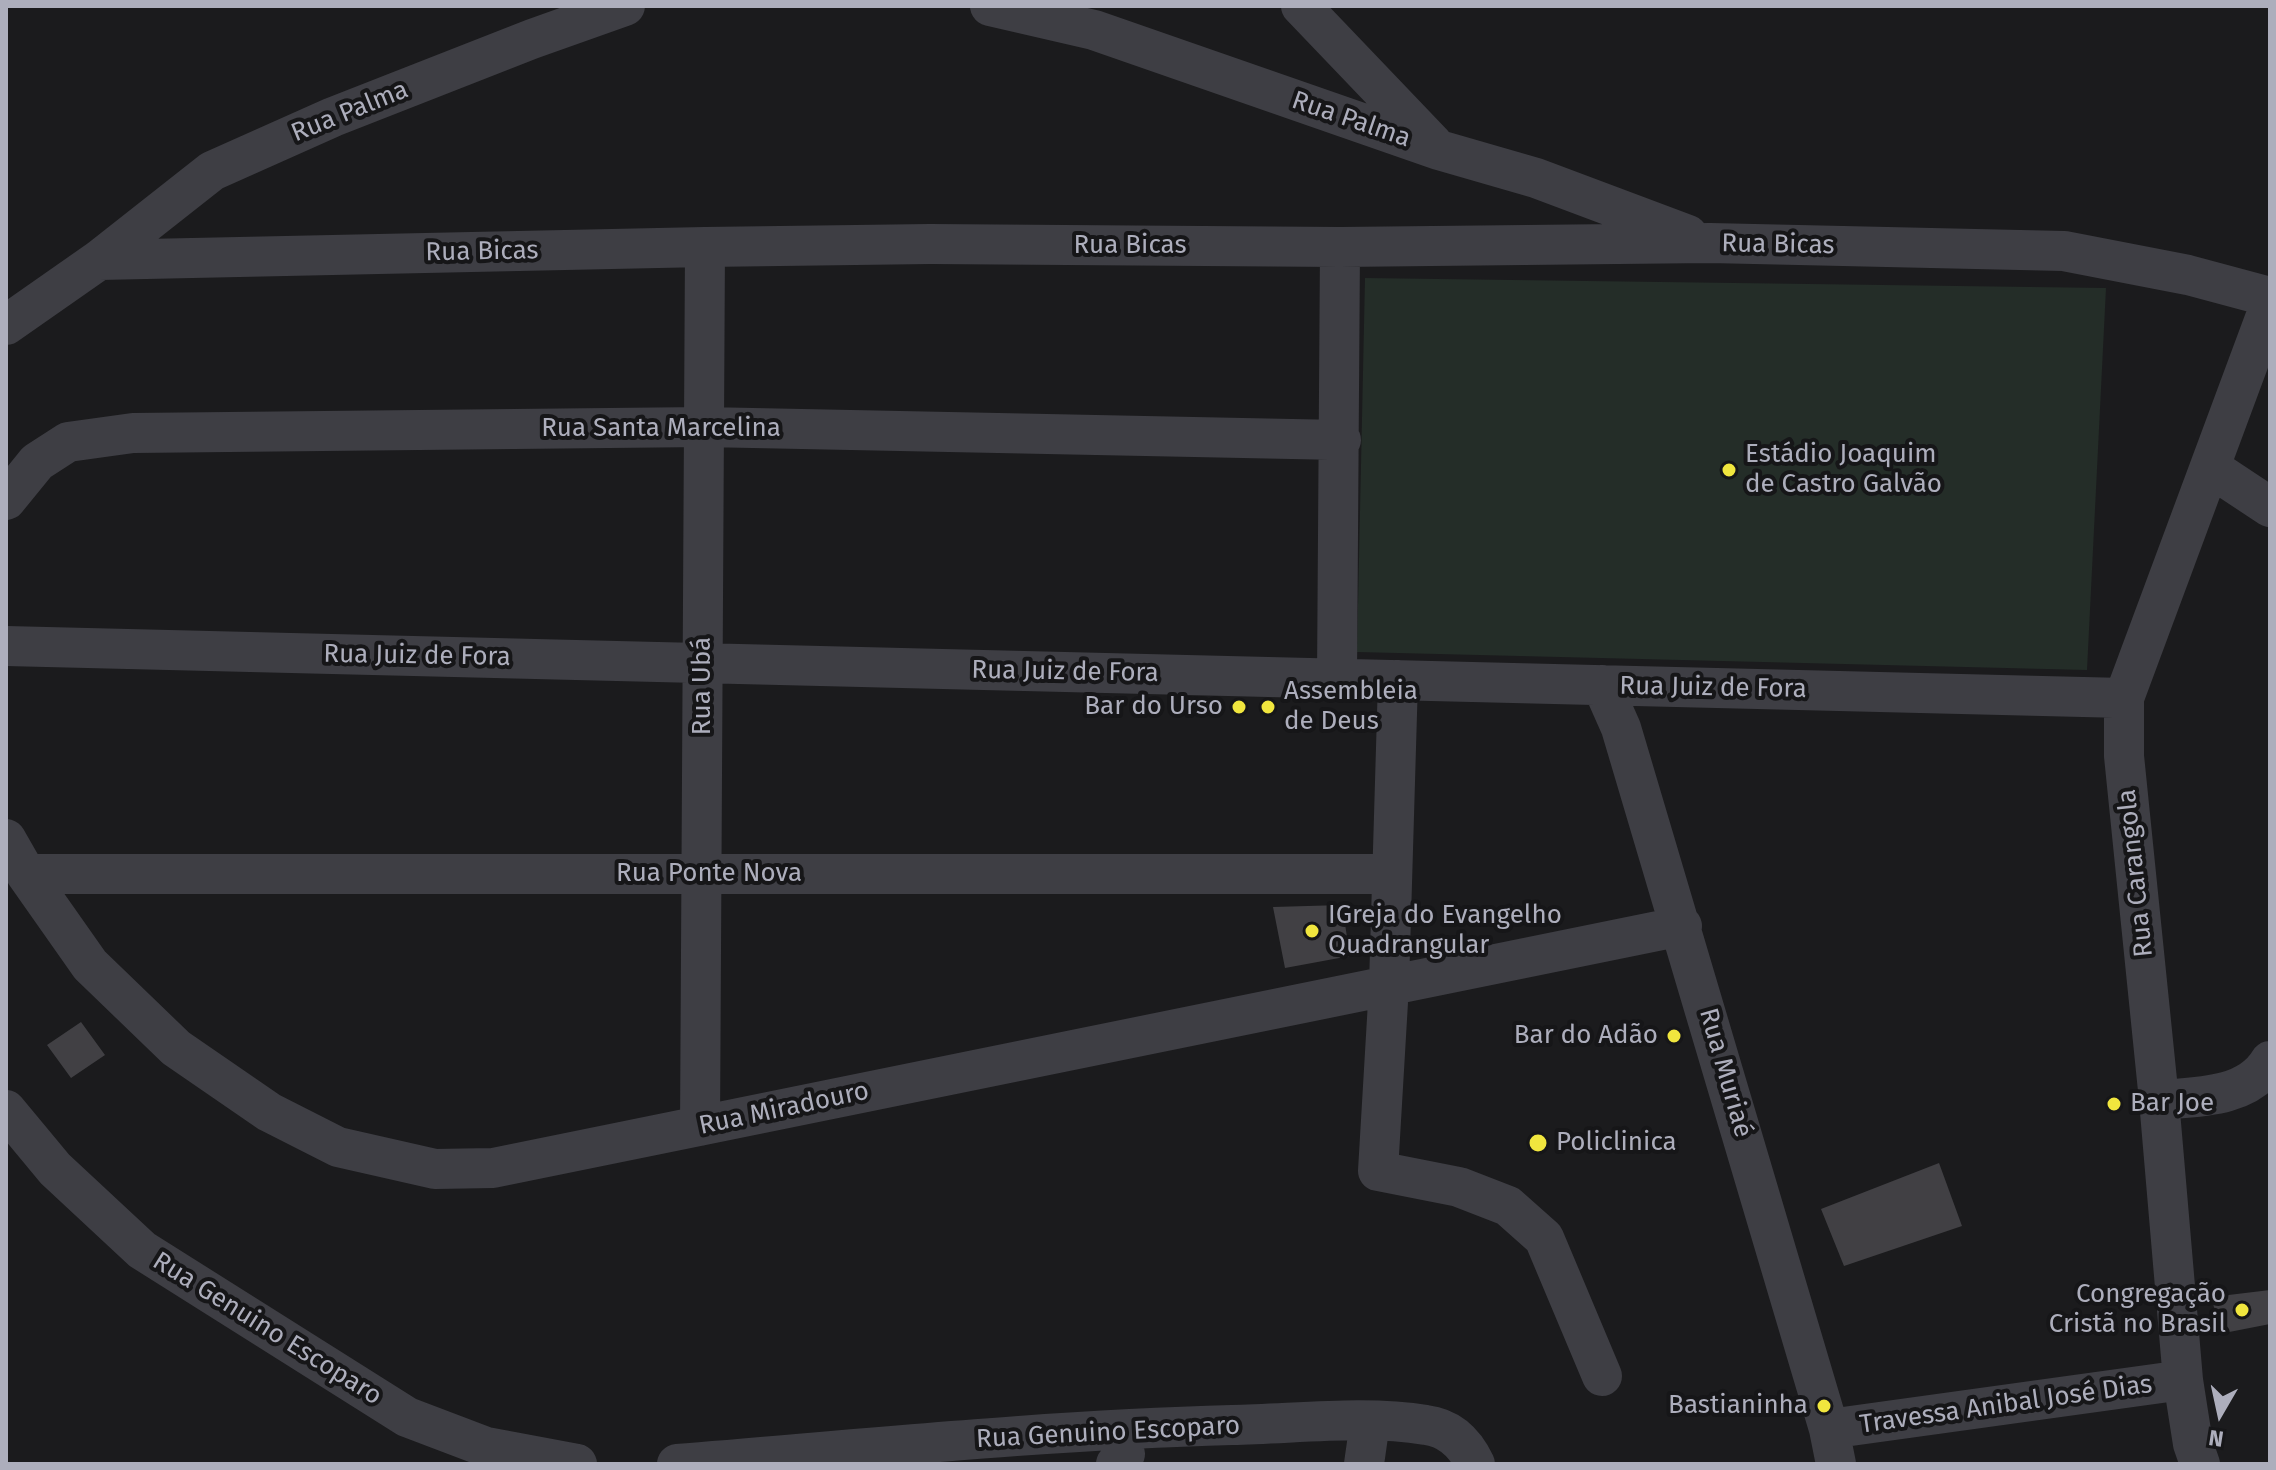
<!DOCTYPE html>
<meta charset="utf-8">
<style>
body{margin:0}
#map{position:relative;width:2276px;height:1470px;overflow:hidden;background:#1b1b1d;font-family:"Fira Sans",sans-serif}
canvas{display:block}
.frame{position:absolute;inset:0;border:8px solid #adaebc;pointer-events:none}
.north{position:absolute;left:2180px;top:1374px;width:80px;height:80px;-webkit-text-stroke:6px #161618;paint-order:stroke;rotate:189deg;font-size:22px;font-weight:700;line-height:32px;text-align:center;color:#adaebc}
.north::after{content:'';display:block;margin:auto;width:28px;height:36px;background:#adaebc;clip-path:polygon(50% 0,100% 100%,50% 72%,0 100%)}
</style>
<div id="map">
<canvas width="2276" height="1470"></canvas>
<div class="frame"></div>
<div class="north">N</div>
</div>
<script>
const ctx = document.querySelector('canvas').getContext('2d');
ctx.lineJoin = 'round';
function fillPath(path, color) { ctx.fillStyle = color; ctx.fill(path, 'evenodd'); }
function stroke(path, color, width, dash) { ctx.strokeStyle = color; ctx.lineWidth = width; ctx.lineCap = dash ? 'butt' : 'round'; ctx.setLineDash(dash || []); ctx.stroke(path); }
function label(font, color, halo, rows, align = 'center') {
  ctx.font = font + ' "Fira Sans",sans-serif'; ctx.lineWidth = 8; ctx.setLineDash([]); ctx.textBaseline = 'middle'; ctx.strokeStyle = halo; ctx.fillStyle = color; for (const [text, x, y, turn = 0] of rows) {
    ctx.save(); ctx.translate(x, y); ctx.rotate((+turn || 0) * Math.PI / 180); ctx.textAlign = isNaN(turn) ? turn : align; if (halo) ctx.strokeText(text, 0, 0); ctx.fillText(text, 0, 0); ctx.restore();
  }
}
const green = new Path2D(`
 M1365,278L2106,288L2087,670L1357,652Z`);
const building = new Path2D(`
 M1342,905L1350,956L1285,968L1273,907Z
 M81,1022L105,1055L71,1078L47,1045Z
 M1939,1163L1962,1226L1844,1266L1821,1209Z
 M2270,1290V1324L2219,1334L2212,1297Z`);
const minor = new Path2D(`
 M990,6L1094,30L1439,150L1536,178L1688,235
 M1301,6L1433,144
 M99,260L705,247L930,244L1340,247L1710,243L2064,251L2188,275L2270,297
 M6,325L99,260L212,171L333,117L532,39L625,6
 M2211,468L2270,507
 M6,500L37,462L68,442L133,433L704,427L1341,440
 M6,646L2124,698
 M1337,678L1340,247
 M1398,680L1389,985L1378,1171L1459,1187L1508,1206L1544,1238L1602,1376
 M1602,685L1621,728L1829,1429L1836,1464
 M6,839L26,874L90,965L176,1048L269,1112L338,1147L435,1169L493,1168L1682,926
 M26,874H1392
 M2159,1100C2197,1097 2248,1098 2270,1061
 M6,1110L55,1169L142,1250L407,1417L486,1447L577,1464
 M700,1126L705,247
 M1829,1429L2183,1380
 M677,1464C862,1449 1047,1430 1232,1425C1294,1424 1365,1415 1426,1425C1450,1428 1465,1443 1475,1464
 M1116,1464L1125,1454
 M1364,1464L1370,1422
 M2200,1464L2193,1444L2183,1380L2159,1100L2124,756V698L2270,305`);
const markers = [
 [1729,470,8,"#f1e63e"],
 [1239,707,8,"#f1e63e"],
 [1268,707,8,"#f1e63e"],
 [1312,931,8,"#f1e63e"],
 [1674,1036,8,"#f1e63e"],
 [2114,1104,8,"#f1e63e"],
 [1538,1143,10,"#f1e63e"],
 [2242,1310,8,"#f1e63e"],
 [1824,1406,8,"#f1e63e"]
];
const streetNames = [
 ["Rua Palma",350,112,-22],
 ["Rua Palma",1351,120,19],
 ["Rua Bicas",1778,245,1],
 ["Rua Bicas",1130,246],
 ["Rua Bicas",482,252,-1],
 ["Rua Santa Marcelina",661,429],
 ["Rua Juiz de Fora",417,656,1],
 ["Rua Juiz de Fora",1065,672,1],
 ["Rua Ubá",703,686,-90],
 ["Rua Juiz de Fora",1713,688,1],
 ["Rua Carangola",2136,873,-96],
 ["Rua Ponte Nova",709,874],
 ["Rua Muriaé",1725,1073,74],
 ["Rua Miradouro",784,1109,-12],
 ["Rua Genuino Escoparo",267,1329,32],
 ["Travessa Anibal José Dias",2006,1405,-8],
 ["Rua Genuino Escoparo",1108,1433,-3]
];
const poiNames = [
 ["Estádio Joaquim",1745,455],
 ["de Castro Galvão",1745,485],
 ["Assembleia",1284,692],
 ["de Deus",1284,722],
 ["Bar do Urso",1223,707,"right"],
 ["IGreja do Evangelho",1328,916],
 ["Quadrangular",1328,946],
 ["Bar do Adão",1658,1036,"right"],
 ["Bar Joe",2130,1104],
 ["Policlinica",1556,1143],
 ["Congregação",2226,1295,"right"],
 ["Cristã no Brasil",2226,1325,"right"],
 ["Bastianinha",1808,1406,"right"]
];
fillPath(green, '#242d28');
fillPath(building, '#414044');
stroke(minor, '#3e3e44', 40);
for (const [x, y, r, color] of markers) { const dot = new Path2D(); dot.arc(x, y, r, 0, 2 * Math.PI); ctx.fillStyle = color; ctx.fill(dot); stroke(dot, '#161618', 3); }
label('26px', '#adaebc', '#161618', streetNames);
label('26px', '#adaebc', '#161618', poiNames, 'left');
</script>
